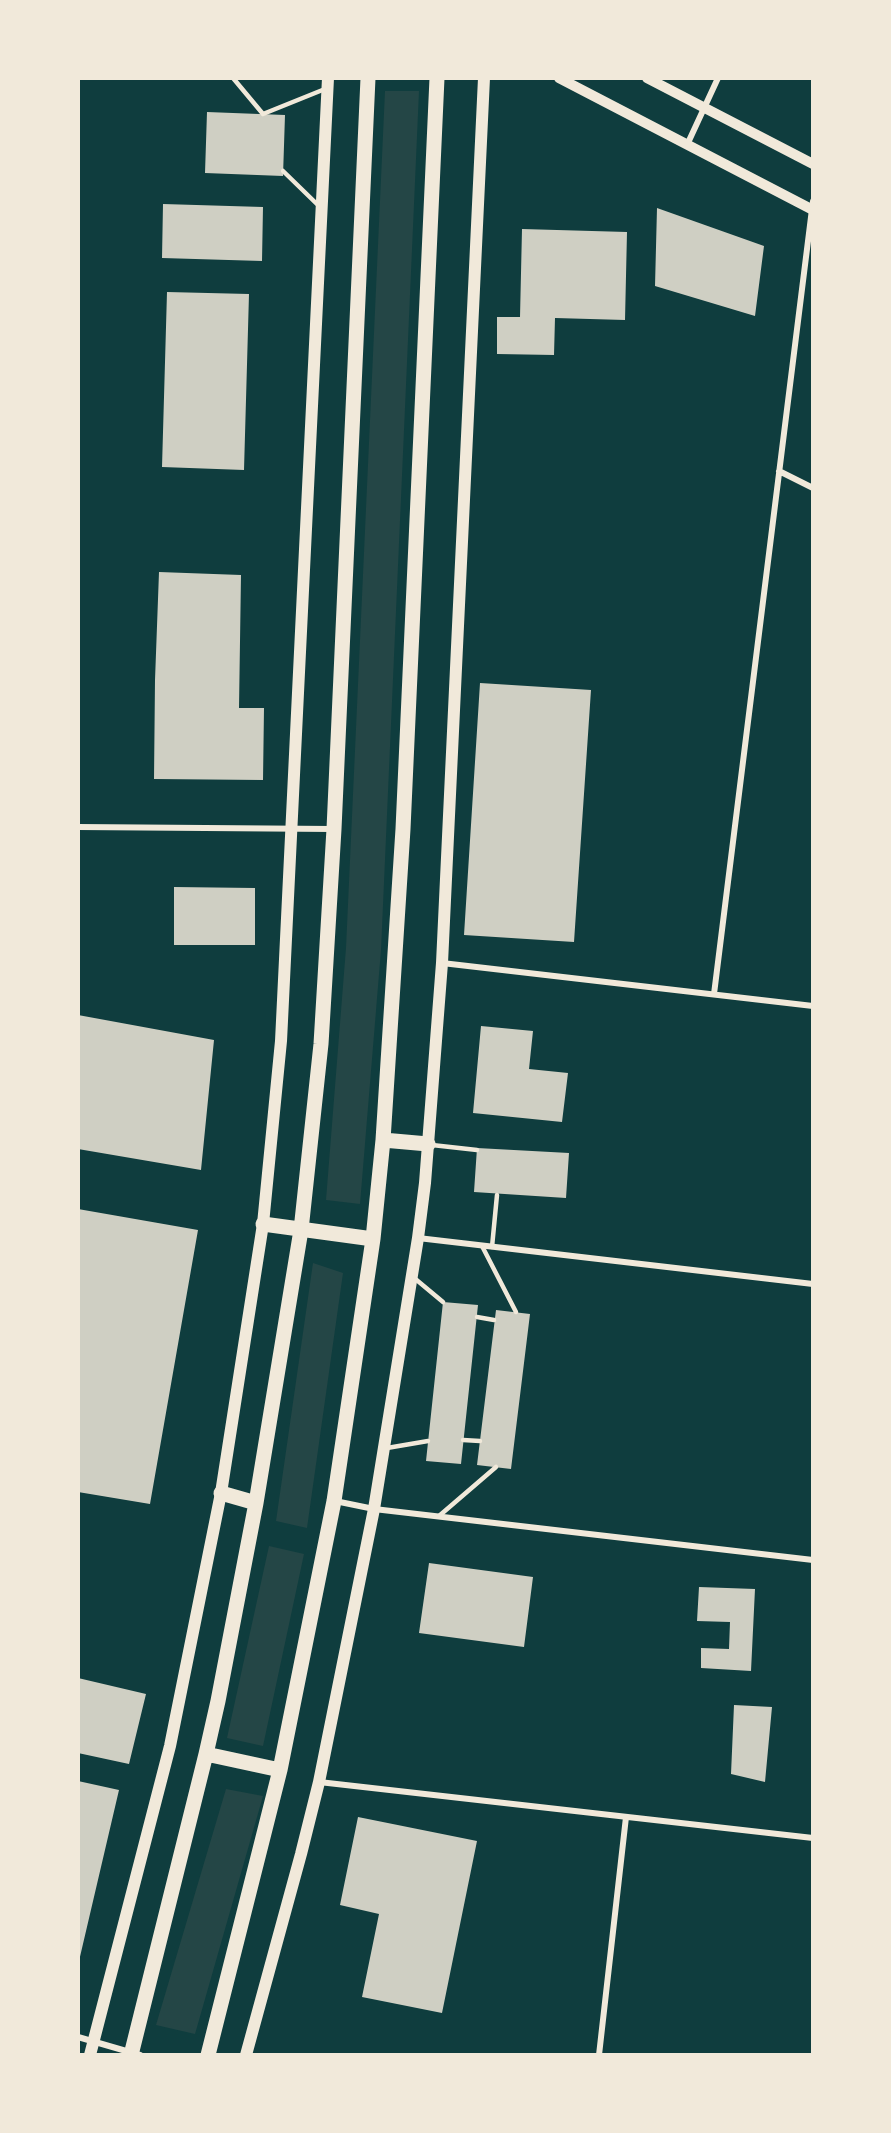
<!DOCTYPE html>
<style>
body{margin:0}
#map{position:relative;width:891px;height:2133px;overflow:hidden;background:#0f3d3e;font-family:"Golos Text",sans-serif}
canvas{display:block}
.frame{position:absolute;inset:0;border:80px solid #f1e9da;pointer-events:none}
</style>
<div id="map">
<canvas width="891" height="2133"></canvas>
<div class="frame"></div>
</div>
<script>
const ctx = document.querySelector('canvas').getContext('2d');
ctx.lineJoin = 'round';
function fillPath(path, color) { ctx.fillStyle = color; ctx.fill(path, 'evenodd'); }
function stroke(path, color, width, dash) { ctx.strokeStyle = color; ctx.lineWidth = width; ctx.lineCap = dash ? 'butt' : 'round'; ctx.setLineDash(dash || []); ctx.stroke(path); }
const green = new Path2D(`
 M385,91H419L381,950L360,1204L326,1200L346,948Z
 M313,1263L343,1273L307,1528L276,1521Z
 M269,1546L304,1554L263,1746L227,1738Z
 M226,1789L263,1796L195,2034L156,2025Z`);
const building = new Path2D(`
 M207,112L285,115L283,176L205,173Z
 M163,204L263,207L262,261L162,258Z
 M657,208L764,246L755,316L655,286Z
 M522,229L627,232L625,320L555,318L554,355L497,354V317H520Z
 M167,292L249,294L244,470L162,467Z
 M159,572L241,575L239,708H264L263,780L154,779L155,680Z
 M480,683L591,690L574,942L464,935Z
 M174,887L255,888V945H174Z
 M78,1015L214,1040L201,1170L78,1149Z
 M481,1026L533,1031L529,1069L568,1073L562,1122L473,1113Z
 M477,1148L569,1153L566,1198L474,1192Z
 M78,1209L198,1230L150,1504L78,1492Z
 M443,1302L478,1305L461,1464L426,1461Z
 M496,1310L530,1314L511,1469L477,1465Z
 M429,1563L533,1577L524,1647L419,1633Z
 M699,1587L755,1589L751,1671L701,1668V1648L729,1649L730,1622L697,1621Z
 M78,1678L146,1694L129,1764L78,1753Z
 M734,1705L772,1707L765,1782L731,1774Z
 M78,1781L119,1790L79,1961H78Z
 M358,1817L477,1841L442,2013L362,1997L379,1914L340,1905Z`);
const service = new Path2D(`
 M233,78L263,114L325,89
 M283,171L320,207
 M432,1145L477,1150
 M482,1246L516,1312
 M492,1247L497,1195
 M413,1277L443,1302
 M477,1317L494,1320
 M463,1440L480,1441
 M387,1448L428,1441
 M439,1516L496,1467`);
const minor = new Path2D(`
 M687,145L718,78
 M779,471L813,488
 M78,827L332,829
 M442,963L813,1006
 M714,994L813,201
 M418,1238L813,1284
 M335,1501L374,1509L813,1560
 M319,1782L813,1838
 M78,2037L140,2055
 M599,2055L626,1817`);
const tertiary = new Path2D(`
 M559,78L813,210
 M647,78L813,164`);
const secondary = new Path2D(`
 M90,2055L170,1746L221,1493L263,1224L281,1041L328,78
 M246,2055L301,1854L319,1782L374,1509L418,1238L425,1183L442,963L484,78`);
const primary = new Path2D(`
 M383,1140L428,1144
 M263,1224L373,1239
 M221,1493L256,1503
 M206,1754L280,1770
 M131,2055L206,1754L218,1701L256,1503L301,1230L321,1044L334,829L368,78
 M208,2055L280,1770L334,1501L373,1239L383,1140L403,829L437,78`);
fillPath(green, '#244646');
fillPath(building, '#cfcfc3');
stroke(service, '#f1e9da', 4.5);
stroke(minor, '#f1e9da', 6);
stroke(tertiary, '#f1e9da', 10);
stroke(secondary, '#f1e9da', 12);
stroke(primary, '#f1e9da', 15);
</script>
